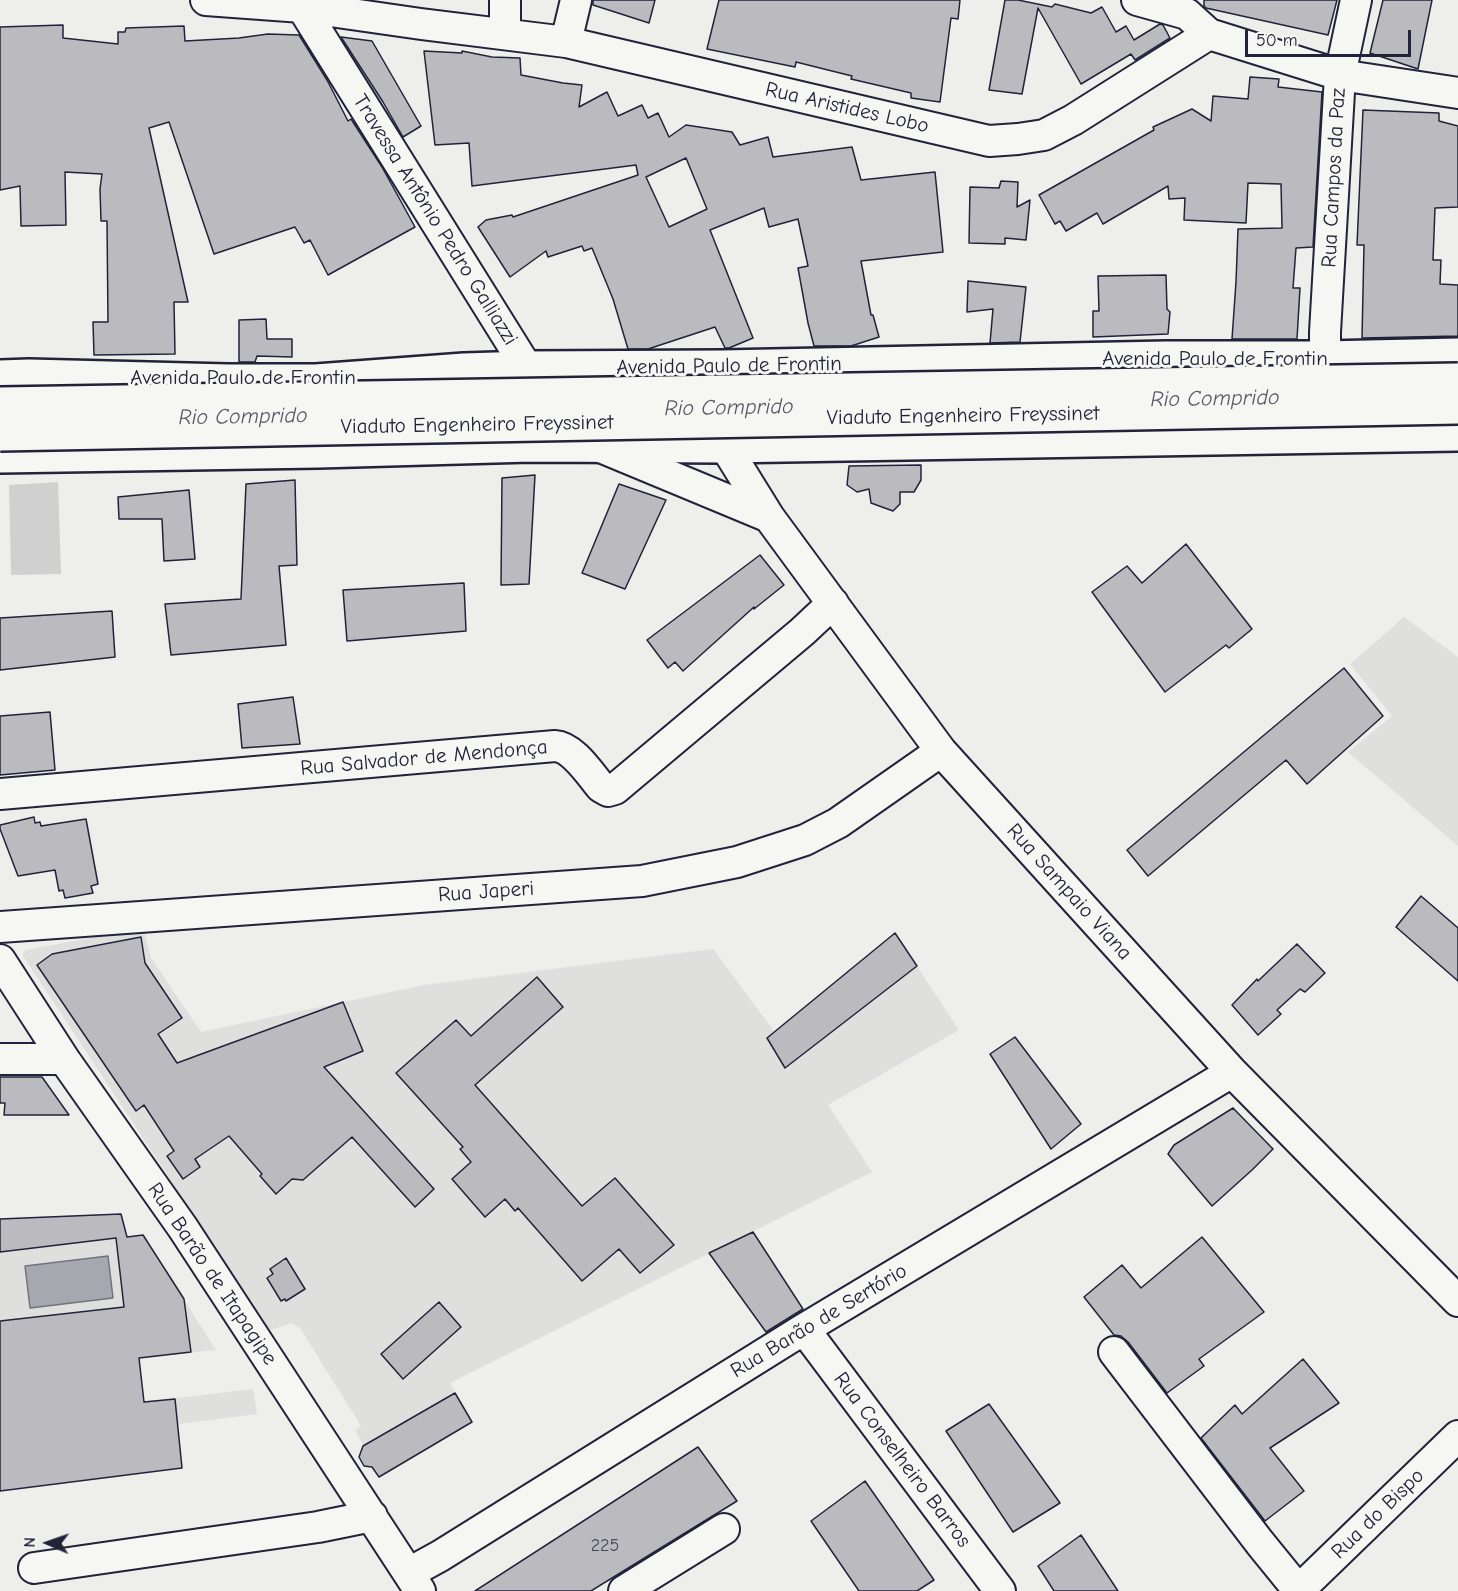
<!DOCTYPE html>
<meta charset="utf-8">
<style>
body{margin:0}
#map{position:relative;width:1458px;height:1591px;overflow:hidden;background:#eeeeeb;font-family:"Comic Neue",sans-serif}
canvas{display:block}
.north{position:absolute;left:18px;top:1513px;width:60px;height:60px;-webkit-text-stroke:4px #f6f6f2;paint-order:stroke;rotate:272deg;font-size:16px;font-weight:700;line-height:24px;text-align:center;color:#22223b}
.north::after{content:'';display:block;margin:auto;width:21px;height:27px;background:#22223b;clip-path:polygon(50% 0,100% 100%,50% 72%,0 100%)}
.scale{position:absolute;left:1245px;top:30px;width:166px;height:27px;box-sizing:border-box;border:3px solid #22223b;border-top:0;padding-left:8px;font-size:18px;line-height:21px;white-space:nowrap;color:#22223b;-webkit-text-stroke:4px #f6f6f2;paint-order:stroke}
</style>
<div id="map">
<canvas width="1458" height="1591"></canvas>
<div class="north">N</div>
<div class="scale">50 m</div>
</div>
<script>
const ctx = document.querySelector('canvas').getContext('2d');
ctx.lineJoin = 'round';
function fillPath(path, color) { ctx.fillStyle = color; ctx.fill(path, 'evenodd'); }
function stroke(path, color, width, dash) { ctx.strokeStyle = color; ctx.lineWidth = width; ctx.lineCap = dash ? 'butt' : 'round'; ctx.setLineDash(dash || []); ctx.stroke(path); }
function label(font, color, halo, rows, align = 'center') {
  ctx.font = font + ' "Comic Neue",sans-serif'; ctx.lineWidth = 6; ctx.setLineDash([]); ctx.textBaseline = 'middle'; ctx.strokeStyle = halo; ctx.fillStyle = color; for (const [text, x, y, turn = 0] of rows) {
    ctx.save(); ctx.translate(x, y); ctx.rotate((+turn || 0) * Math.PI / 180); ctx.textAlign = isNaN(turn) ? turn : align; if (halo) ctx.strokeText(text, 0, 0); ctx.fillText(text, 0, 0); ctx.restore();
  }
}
const built = new Path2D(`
 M1404,617L1458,657V846L1348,752L1392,716L1350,664Z
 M147,927L145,934L151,958L201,1032L424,985L713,949L774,1031L895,933L959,1030L828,1105L872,1172L450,1383L472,1422L382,1476L377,1475L375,1471V1467L355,1430L361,1426L300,1328L291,1323L268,1331L195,1217L23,956V952L26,950Z
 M143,1235L216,1350L139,1358L144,1402L253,1389L257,1414L178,1424L182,1468L0,1491V1252Z`);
const green = new Path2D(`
 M58,482L61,574L11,575L9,485Z`);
const water = new Path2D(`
 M108,1256L113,1298L30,1308L25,1266Z`);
const building = new Path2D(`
 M593,0H655L649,23L593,5Z
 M719,0H960L958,19L951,18L940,102L911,98V93L851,79L852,76L796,62L795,67L707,49Z
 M1005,0H1018L1052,7L1055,4L1091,13L1102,7L1116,32L1126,26L1134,40L1160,24L1163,25L1170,38L1135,60L1131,54L1081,84L1038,8L1022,94L989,90Z
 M1204,0H1337L1328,35L1206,8L1204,6Z
 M1383,0H1432L1418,69L1370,53Z
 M63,25V38L118,44V32H125L126,28L184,26L185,41L239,38L268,34L299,35L327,80L348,121L351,119L382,167L415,227L328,275L310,240L304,243L295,227L214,254L169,122L149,128L188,302H174L175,354L94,355L93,322H108L107,221H101L100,189L102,174L65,172L66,225L21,226L20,186L0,190V27Z
 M341,37L372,41L421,126L403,137L383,102Z
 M424,51L462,53V51L492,57L520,58L521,75L563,83L582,85L579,107L607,92L618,116L642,105L648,118L658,113L669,137L686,125L732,132L740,145L768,137L773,157L852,147L861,180L935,172L943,252L861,261L871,315H873L879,337L851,346H814L808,323L798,268L808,266L798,219L769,227L764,208L710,230L753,338L729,348H725L715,327L648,349H628L613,299L592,248L584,251L582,246L548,257L546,251L510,277L478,227L486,220L512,215L513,217L638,175L636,165L472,186L469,143L435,145ZM686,158L707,209L669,227L646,177Z
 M1250,77L1279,79L1278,87L1322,92L1313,247L1296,248L1293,288H1300L1297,339H1232L1236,282L1238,229L1282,228L1281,184L1248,183L1246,223L1184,220L1185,198L1169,199L1168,186L1103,224L1097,213L1066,231L1060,221L1055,224L1039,195L1154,130L1153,127L1192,109L1211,121L1213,96L1248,99Z
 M1363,110L1439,113V121L1458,126V207L1435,208L1433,260H1441L1440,284L1458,285V336L1362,338L1364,245H1357Z
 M1001,181L1018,182L1017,207L1030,200L1026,240L1005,238V244L969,243L970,187L999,188Z
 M1166,275L1167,309L1170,312L1168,334L1093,337V311H1099L1098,276Z
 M968,281L1026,287L1020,342L990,343L993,309L967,312Z
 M266,319L267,339H292V357L257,356L255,362H239V320Z
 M921,465V480L914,492H900V504L893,511L871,503L869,489L857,492L847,485L849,466Z
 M535,475L529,584L501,585L502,478Z
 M295,480L297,565L279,566L286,645L171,655L165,604L241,599L246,484Z
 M619,484L666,500L625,589L582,573Z
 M189,490L195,559L164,561L162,519H119L118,497Z
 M1186,544L1252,629L1229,648L1226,645L1165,692L1092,592L1127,566L1142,583Z
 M760,555L784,585L754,609V607L683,671L675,662L668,668L647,640Z
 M464,583L466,631L347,641L343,590Z
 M112,611L115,657L0,670V618Z
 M1344,668L1383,716L1307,784L1286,760L1148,876L1127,850Z
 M293,697L300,744L242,748L238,704Z
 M50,712L55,770L0,775V716Z
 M34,817L35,823L40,822L41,826L86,819L98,884L91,886L93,893L65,898L63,890L59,891L55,870L18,876L0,829V825Z
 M1421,896L1458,928V981L1396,927Z
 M895,933L917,966L785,1068L767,1038Z
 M141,937L145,963L182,1018L158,1034L177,1063L343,1002L363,1051L324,1067L434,1189L415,1207L352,1137L303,1180L292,1179L276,1194L260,1176L262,1174L229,1136L195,1159L200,1167L183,1179L167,1156L174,1151L144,1105L136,1111L37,965L52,954Z
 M1297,944L1325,973L1305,992L1300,989L1277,1010L1281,1014L1258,1035L1232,1005L1257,979L1258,981Z
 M537,977L563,1007L475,1085L582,1206L615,1178L674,1245L640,1273L619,1249L582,1281L518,1208L515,1211L505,1199L485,1217L452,1179L471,1162L460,1149L463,1147L396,1073L456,1020L471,1036Z
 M1015,1037L1081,1124L1051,1149L990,1054Z
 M0,1077H42L69,1115H4L5,1103H0Z
 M1233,1108L1273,1149L1252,1170L1212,1206L1168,1154L1174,1145Z
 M121,1214L127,1237L143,1235L184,1299L191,1352L139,1358L144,1402L175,1399L182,1468L0,1491V1321L124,1307L116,1238L0,1252V1219Z
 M753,1232L803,1309L766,1332L709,1253Z
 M1202,1237L1264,1312L1199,1359L1204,1366L1167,1393L1128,1342L1121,1336L1114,1335L1084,1297L1122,1265L1141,1288Z
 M286,1258L305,1289L286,1301L285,1299L281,1301L267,1278L273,1274L270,1269Z
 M439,1302L461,1327L403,1379L381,1354Z
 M1303,1359L1339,1403L1270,1448L1304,1491L1265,1521L1201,1438L1235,1405L1242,1414Z
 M455,1393L472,1422L379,1477L372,1467L364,1466L359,1457L363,1446Z
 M989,1404L1060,1503L1013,1532L946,1431Z
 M698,1447L737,1501L591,1591H475Z
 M865,1481L934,1580L917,1591H859L811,1521Z
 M1081,1535L1118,1591H1054L1038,1566Z`);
const minor = new Path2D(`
 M206,0L302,7L421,24L566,42L989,141L1018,139L1044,135L1073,120L1209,34L1340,75L1458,93
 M505,0V34
 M1137,0L1187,14L1209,34
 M302,7L527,368L528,390
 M566,42L576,0
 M1325,358V332L1340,75L1356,0
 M598,446L769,517
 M725,446L769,517L941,751L1232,1072L1458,1301
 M0,794L555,746C573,747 590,774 601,787L608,791L615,789L802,632L833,603
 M0,927L642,881L737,862L805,840L838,823L941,751
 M0,960L64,1059L183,1228L420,1591
 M0,1059H64
 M804,1329L1000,1591
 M1114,1352L1260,1543L1299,1591
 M34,1568L318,1527L372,1516
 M409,1573L440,1556L804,1329L1232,1072
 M624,1591L724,1529
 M1298,1591L1458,1436`);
const major = new Path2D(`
 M0,377L29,376L228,381H316L464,370L527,368L722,367L1166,358H1325L1458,355
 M0,456L319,451L530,445L725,446L1458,434`);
const highwayBridge = new Path2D(`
 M0,404L1458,380
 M0,434L1458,407`);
const numberNames = [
 ["225",605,1546]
];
const streetNames = [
 ["Rua Aristides Lobo",847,108,13],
 ["Rua Campos da Paz",1334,178,-87],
 ["Travessa Antônio Pedro Galliazzi",435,220,58],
 ["Avenida Paulo de Frontin",1215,359],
 ["Avenida Paulo de Frontin",729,366,-1],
 ["Avenida Paulo de Frontin",243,378],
 ["Viaduto Engenheiro Freyssinet",963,416,-1],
 ["Viaduto Engenheiro Freyssinet",477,425,-1],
 ["Rua Salvador de Mendonça",424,758,-5],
 ["Rua Japeri",486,892,-4],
 ["Rua Sampaio Viana",1069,892,48],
 ["Rua Barão de Itapagipe",212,1274,56],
 ["Rua Barão de Sertório",819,1321,-31],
 ["Rua Conselheiro Barros",902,1460,53],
 ["Rua do Bispo",1378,1514,-44]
];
const waterNames = [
 ["Rio Comprido",1215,399,-1],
 ["Rio Comprido",729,408,-1],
 ["Rio Comprido",243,417,-1]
];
fillPath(built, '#dfdfde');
fillPath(green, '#d0d0d1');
fillPath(water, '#a7a7af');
stroke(water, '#727281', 1.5);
fillPath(building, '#bbbbbf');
stroke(building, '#22223b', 1.5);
stroke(minor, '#22223b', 34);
stroke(major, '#22223b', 38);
stroke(minor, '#f6f6f2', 30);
stroke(major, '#f6f6f2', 33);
stroke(highwayBridge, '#22223b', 38, []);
stroke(highwayBridge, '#f6f6f2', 33);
label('18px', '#48485c', null, numberNames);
label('21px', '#22223b', '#f6f6f2', streetNames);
label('italic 22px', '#575769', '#f6f6f2', waterNames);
</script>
